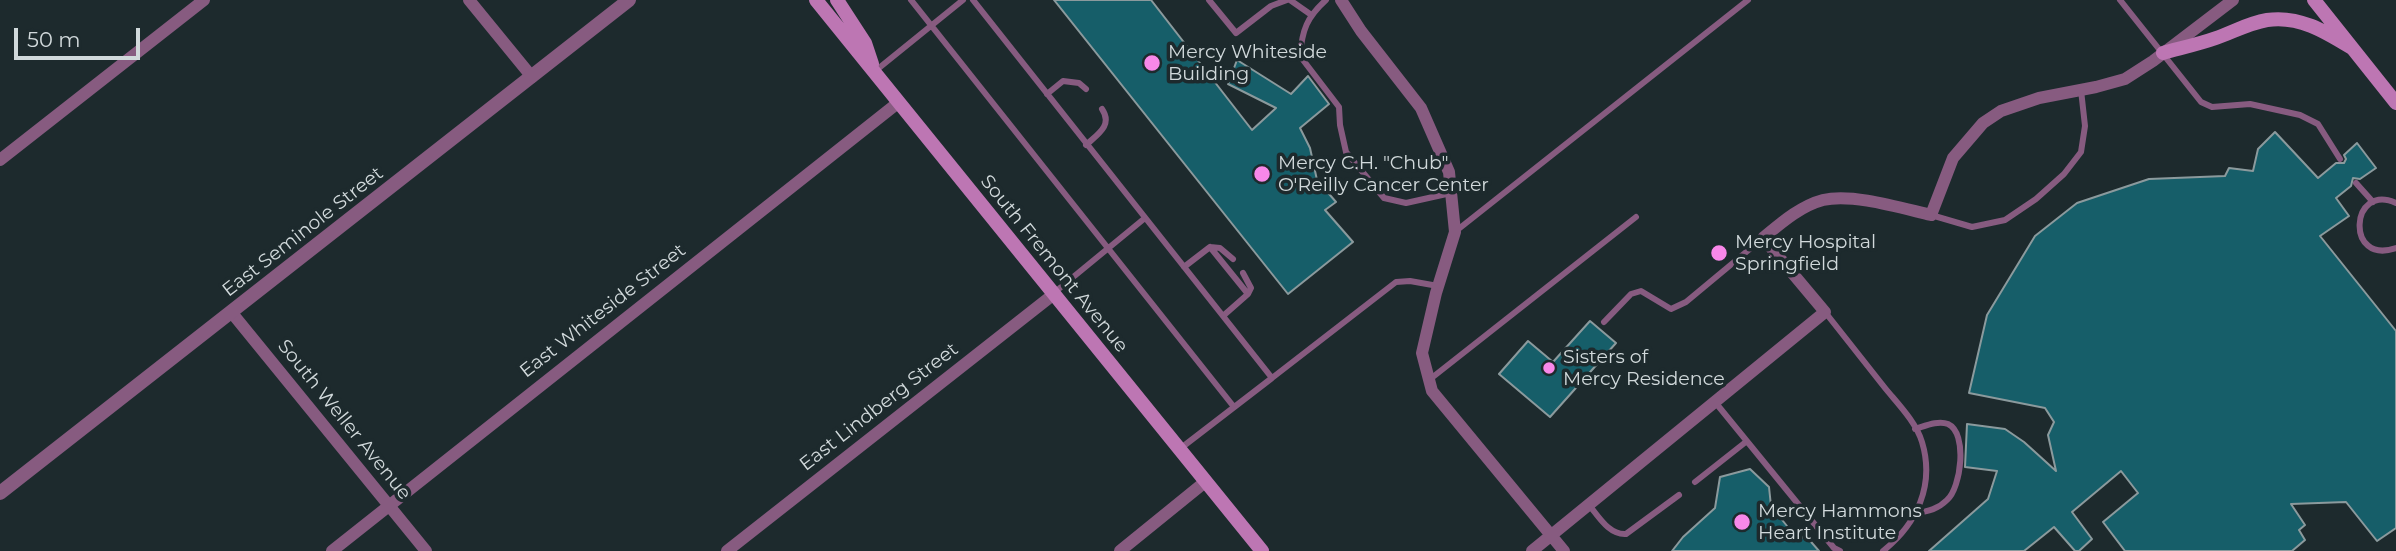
<!DOCTYPE html>
<style>
body{margin:0}
#map{position:relative;width:2396px;height:551px;overflow:hidden;background:#1d2a2d;font-family:Montserrat,sans-serif}
canvas{display:block}
.scale{position:absolute;left:14px;top:28px;width:126px;height:32px;box-sizing:border-box;border:4px solid #d1d9db;border-top:0;padding-left:9px;font-size:21px;line-height:24px;white-space:nowrap;color:#d1d9db;-webkit-text-stroke:5px #1d2a2d;paint-order:stroke}
</style>
<div id="map">
<canvas width="2396" height="551"></canvas>
<div class="scale">50 m</div>
</div>
<script>
const ctx = document.querySelector('canvas').getContext('2d');
ctx.lineJoin = 'round';
function fillPath(path, color) { ctx.fillStyle = color; ctx.fill(path, 'evenodd'); }
function stroke(path, color, width, dash) { ctx.strokeStyle = color; ctx.lineWidth = width; ctx.lineCap = dash ? 'butt' : 'round'; ctx.setLineDash(dash || []); ctx.stroke(path); }
function label(font, color, halo, rows, align = 'center') {
  ctx.font = font + ' Montserrat,sans-serif'; ctx.lineWidth = 7; ctx.setLineDash([]); ctx.textBaseline = 'middle'; ctx.strokeStyle = halo; ctx.fillStyle = color; for (const [text, x, y, turn = 0] of rows) {
    ctx.save(); ctx.translate(x, y); ctx.rotate((+turn || 0) * Math.PI / 180); ctx.textAlign = isNaN(turn) ? turn : align; if (halo) ctx.strokeText(text, 0, 0); ctx.fillText(text, 0, 0); ctx.restore();
  }
}
const building = new Path2D(`
 M1054,0H1151L1252,130L1276,108L1228,84L1237,60L1291,94L1308,76L1329,104L1300,128L1310,148L1317,180L1336,202L1325,210L1353,242L1288,294Z
 M2275,132L2318,178L2336,163H2344L2346,159L2344,155L2357,143L2376,168L2360,179L2353,178L2351,186L2336,198L2349,216L2320,236L2396,331V528L2377,541L2346,502L2291,504L2305,525L2299,530L2305,540L2292,551H2125L2103,522L2138,493L2121,471L2072,512L2092,539L2079,551H2075L2054,527L2024,551H1929L1988,499L1997,471L1965,467L1967,424L2005,429L2024,442L2056,471L2048,435L2054,422L2045,408L1969,393L1987,315L2035,236L2077,203L2149,179L2225,176L2229,168L2253,171L2258,149Z
 M1590,321L1616,343L1550,417L1499,374L1528,341L1553,362Z
 M1750,469L1769,487L1771,506L1799,541L1805,535L1819,551H1672L1683,537L1715,508L1720,477Z`);
const service = new Path2D(`
 M911,0L1234,407
 M973,0L1272,378L1181,448
 M1209,0L1236,33L1271,6L1287,0
 M1290,0L1310,14
 M1326,0C1307,17 1302,30 1300,56L1339,107L1340,125L1346,152L1384,198L1406,203L1451,193
 M2120,0L2201,102L2212,107L2250,104L2300,115L2318,124L2340,159
 M874,72L963,0
 M1047,94L1063,81L1079,83L1086,89
 M1086,145C1098,134 1113,125 1102,109
 M2356,183L2373,202
 M2396,203C2350,182 2345,266 2396,248
 M1931,215L1972,227L2005,220L2036,199L2064,174L2081,152L2085,126L2081,90
 M1456,231L1748,0
 M1210,247L1220,248L1233,259
 M1184,267L1210,247L1248,294L1223,316
 M1243,273L1251,288L1248,294
 M1055,292L1145,218
 M1825,312C1845,337 1865,363 1885,388C1898,404 1916,422 1922,442C1935,485 1917,524 1883,551
 M1604,322L1631,294L1641,291L1671,309L1686,302L1763,238
 M1272,378L1396,282L1410,281L1438,286
 M1429,380L1636,217
 M1715,402L1834,548L1840,551
 M1915,429C1925,426 1938,420 1948,424C1968,433 1961,488 1947,500C1938,509 1929,511 1917,513
 M1695,482L1747,441
 M1589,505C1599,517 1609,535 1626,534L1679,495`);
const minor = new Path2D(`
 M469,0L532,77
 M1341,0L1361,31L1421,108L1449,172L1455,232L1436,293L1422,353L1432,391L1564,551
 M0,160L204,0
 M232,313L426,551
 M332,551L899,102
 M727,551L1054,294
 M1120,551L1205,482
 M1532,551L1825,312L1763,238C1780,224 1800,206 1823,200C1852,193 1901,208 1931,215L1953,158L1983,123L2001,111L2039,98L2096,87L2125,79L2153,61L2233,0`);
const tertiary = new Path2D(`
 M0,493L629,0`);
const secondary = new Path2D(`
 M816,0L1262,551
 M837,0L865,43L872,64
 M2314,0L2396,103
 M2163,53C2181,48 2199,44 2216,38C2233,32 2249,23 2267,20C2299,15 2326,32 2352,48`);
const markers = [
 [1152,63,9,"#f888e9"],
 [1262,174,9,"#f888e9"],
 [1719,253,9,"#f888e9"],
 [1549,368,7,"#f888e9"],
 [1742,522,9,"#f888e9"]
];
const poiNames = [
 ["Mercy Whiteside",1168,52],
 ["Building",1168,74],
 ["Mercy C.H. \"Chub\"",1278,163],
 ["O'Reilly Cancer Center",1278,185],
 ["Mercy Hospital",1735,242],
 ["Springfield",1735,264],
 ["Sisters of",1563,357],
 ["Mercy Residence",1563,379],
 ["Mercy Hammons",1758,511],
 ["Heart Institute",1758,533]
];
const streetNames = [
 ["East Seminole Street",303,232,-38],
 ["South Fremont Avenue",1054,264,51],
 ["East Whiteside Street",603,311,-38],
 ["East Lindberg Street",879,407,-38],
 ["South Weller Avenue",344,420,51]
];
fillPath(building, '#165e69');
stroke(building, '#8b9a9d', 2);
stroke(service, '#875b80', 6);
stroke(minor, '#875b80', 12);
stroke(tertiary, '#875b80', 14);
stroke(secondary, '#bd76b3', 14);
for (const [x, y, r, color] of markers) { const dot = new Path2D(); dot.arc(x, y, r, 0, 2 * Math.PI); ctx.fillStyle = color; ctx.fill(dot); stroke(dot, '#1d2a2d', 2.5); }
label('19px', '#d1d9db', '#1d2a2d', poiNames, 'left');
label('19px', '#d1d9db', '#1d2a2d', streetNames);
</script>
